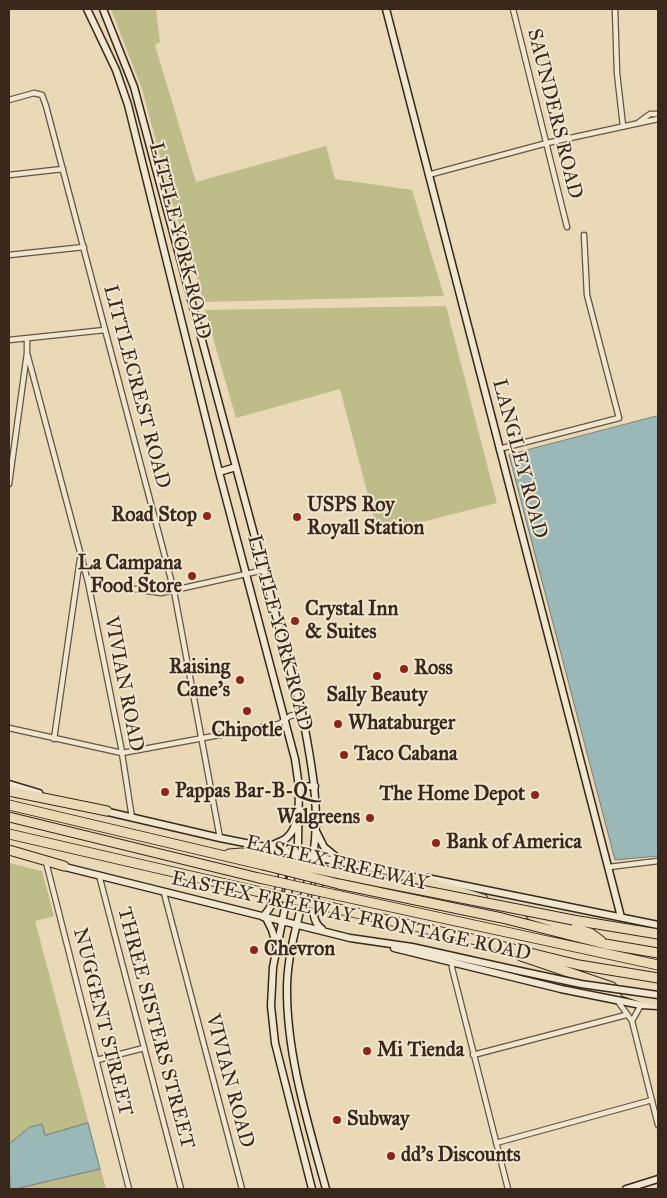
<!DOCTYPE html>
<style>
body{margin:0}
#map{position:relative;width:667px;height:1198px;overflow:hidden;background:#e9d9b7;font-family:"IM FELL Great Primer",serif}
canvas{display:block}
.frame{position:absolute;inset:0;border:10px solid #39281b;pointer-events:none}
</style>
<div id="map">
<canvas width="667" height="1198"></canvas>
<div class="frame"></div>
</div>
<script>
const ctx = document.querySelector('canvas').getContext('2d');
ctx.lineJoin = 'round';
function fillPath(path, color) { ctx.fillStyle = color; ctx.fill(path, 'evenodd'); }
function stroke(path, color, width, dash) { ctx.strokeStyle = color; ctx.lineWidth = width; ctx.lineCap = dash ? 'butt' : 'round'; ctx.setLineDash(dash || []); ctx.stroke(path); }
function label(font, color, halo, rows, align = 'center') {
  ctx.font = font + ' "IM FELL Great Primer",serif'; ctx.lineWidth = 4; ctx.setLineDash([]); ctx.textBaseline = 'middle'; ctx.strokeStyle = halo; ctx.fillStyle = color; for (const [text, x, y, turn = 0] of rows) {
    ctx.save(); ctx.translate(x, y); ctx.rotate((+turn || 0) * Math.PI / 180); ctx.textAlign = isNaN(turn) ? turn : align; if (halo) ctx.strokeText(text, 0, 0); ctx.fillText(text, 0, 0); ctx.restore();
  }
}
const green = new Path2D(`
 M111,9H156L160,42L155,45L196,182L326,146L335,179L412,190L444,296L204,302L172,201L142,89Z
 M446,306L497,503L378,533L340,389L236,418L205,310Z
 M9,863L42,871L54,916L35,921L106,1189H9Z`);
const water = new Path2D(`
 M658,416V856L615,860L509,455Z
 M88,1123L100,1169L15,1189L10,1188L9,1144L30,1127L42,1124L45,1135Z`);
const street = new Path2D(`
 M513,9L567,227
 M615,9L617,73L623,126
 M9,100L34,93L42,95L46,106L174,591L220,838
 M639,122L650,114H658
 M9,175L63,169
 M428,175L547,143L658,119
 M9,255L84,247
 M9,340L105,330
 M27,353L88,582L121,747L132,818
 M499,449L619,418L587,295L584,235
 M9,484L27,353V339
 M88,582L161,593L264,570
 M9,728L122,753L279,724L290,716L302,713
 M54,739L80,559
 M46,862L129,1189
 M609,867L658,861
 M99,875L181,1189
 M164,893L242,1189
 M452,962V968L508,1189
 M617,1000L632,1021L658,1125
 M632,1021L641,1005
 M473,1055L626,1015
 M97,1060L144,1048
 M496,1143L652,1100`);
const secondary = new Path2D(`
 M87,9L116,70L128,105L219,472L295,759L299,787L298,843L273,967L271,1006L275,1043L312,1189
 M103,9L134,87L302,713C311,761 321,808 313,856C306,899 288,941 287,986C286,1054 308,1123 326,1189
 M386,9L621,917
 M219,472L236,467
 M9,784L39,793
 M299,787L315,786
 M104,811L220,838L392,872
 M315,829L324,847L341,861
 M269,846C284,841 291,838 296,822
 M61,866L350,938L412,947L520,971
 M427,878L658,925
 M263,917C276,902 293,865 274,849
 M266,918L272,930L276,944
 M322,929C304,916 319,884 326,868L341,862
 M394,948L561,989L641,1005L658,1006
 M626,1189L658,1179`);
const highway = new Path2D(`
 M9,791L107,811
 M9,805L263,865
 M9,817L259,878
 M9,834L256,891
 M9,850L64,866
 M229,854L242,853L265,858
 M390,871L483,899
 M341,874L380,882
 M339,884L502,918L605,944L658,953
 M336,895L658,965
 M334,908L468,938L579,965L658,978
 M531,915L590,933L601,941
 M573,920L658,934
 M521,956L612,987
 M625,992L658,1003`);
const secondaryBridge = new Path2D(`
 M520,971L581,984L658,995`);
const highwayBridge = new Path2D(`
 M265,858L341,874
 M263,865L339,884
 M259,878L336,895
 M380,882L573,920
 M256,891L334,908`);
const markers = [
 [207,516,5,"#8f2418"],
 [297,517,5,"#8f2418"],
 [192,576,5,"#8f2418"],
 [295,621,5,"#8f2418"],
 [404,669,5,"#8f2418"],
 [377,676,5,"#8f2418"],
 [240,680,5,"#8f2418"],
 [247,711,5,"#8f2418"],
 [338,724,5,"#8f2418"],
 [344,755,5,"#8f2418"],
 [165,792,5,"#8f2418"],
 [535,795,5,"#8f2418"],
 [370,818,5,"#8f2418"],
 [436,843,5,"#8f2418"],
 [254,950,5,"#8f2418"],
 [367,1051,5,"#8f2418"],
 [337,1120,5,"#8f2418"],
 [391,1156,5,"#8f2418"]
];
const streetNames = [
 ["SAUNDERS ROAD",554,114,76],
 ["LITTLE YORK ROAD",179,241,76],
 ["LITTLECREST ROAD",136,387,75],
 ["LANGLEY ROAD",519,459,75],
 ["LITTLE YORK ROAD",279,633,75],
 ["VIVIAN ROAD",123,684,79],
 ["EASTEX FREEWAY",337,864,13],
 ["EASTEX FREEWAY FRONTAGE ROAD",351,917,12],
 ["NUGGENT STREET",102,1022,76],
 ["THREE SISTERS STREET",155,1028,75],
 ["VIVIAN ROAD",229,1081,75]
];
const poiNames = [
 ["USPS Roy",307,506],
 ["Royall Station",307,529],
 ["Road Stop",197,516,"right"],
 ["La Campana",182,564,"right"],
 ["Food Store",182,587,"right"],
 ["Crystal Inn",305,610],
 ["& Suites",305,633],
 ["Raising",230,668,"right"],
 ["Cane's",230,691,"right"],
 ["Ross",414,669],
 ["Sally Beauty",377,696,"center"],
 ["Whataburger",348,724],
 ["Chipotle",247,731,"center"],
 ["Taco Cabana",354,755],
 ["Pappas Bar-B-Q",175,792],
 ["The Home Depot",525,795,"right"],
 ["Walgreens",360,818,"right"],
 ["Bank of America",446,843],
 ["Chevron",264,950],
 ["Mi Tienda",377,1051],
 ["Subway",347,1120],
 ["dd's Discounts",401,1156]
];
fillPath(green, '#bebd89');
fillPath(water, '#9ab8b7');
stroke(water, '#737e79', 1);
stroke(street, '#655442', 7);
stroke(secondary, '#39281b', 9);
stroke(highway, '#39281b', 11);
stroke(street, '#f1e6d0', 4.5);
stroke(secondary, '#f1e6d0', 6);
stroke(highway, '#e9d9b7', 9);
stroke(secondaryBridge, '#39281b', 9, []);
stroke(highwayBridge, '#39281b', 11, []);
stroke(secondaryBridge, '#f1e6d0', 6);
stroke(highwayBridge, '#e9d9b7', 9);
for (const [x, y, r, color] of markers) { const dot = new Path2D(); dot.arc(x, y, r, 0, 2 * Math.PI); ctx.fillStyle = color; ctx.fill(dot); stroke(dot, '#f1e6d0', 2); }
label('20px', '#39281b', '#f1e6d0', streetNames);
label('bold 20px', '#39281b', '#f1e6d0', poiNames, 'left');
</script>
